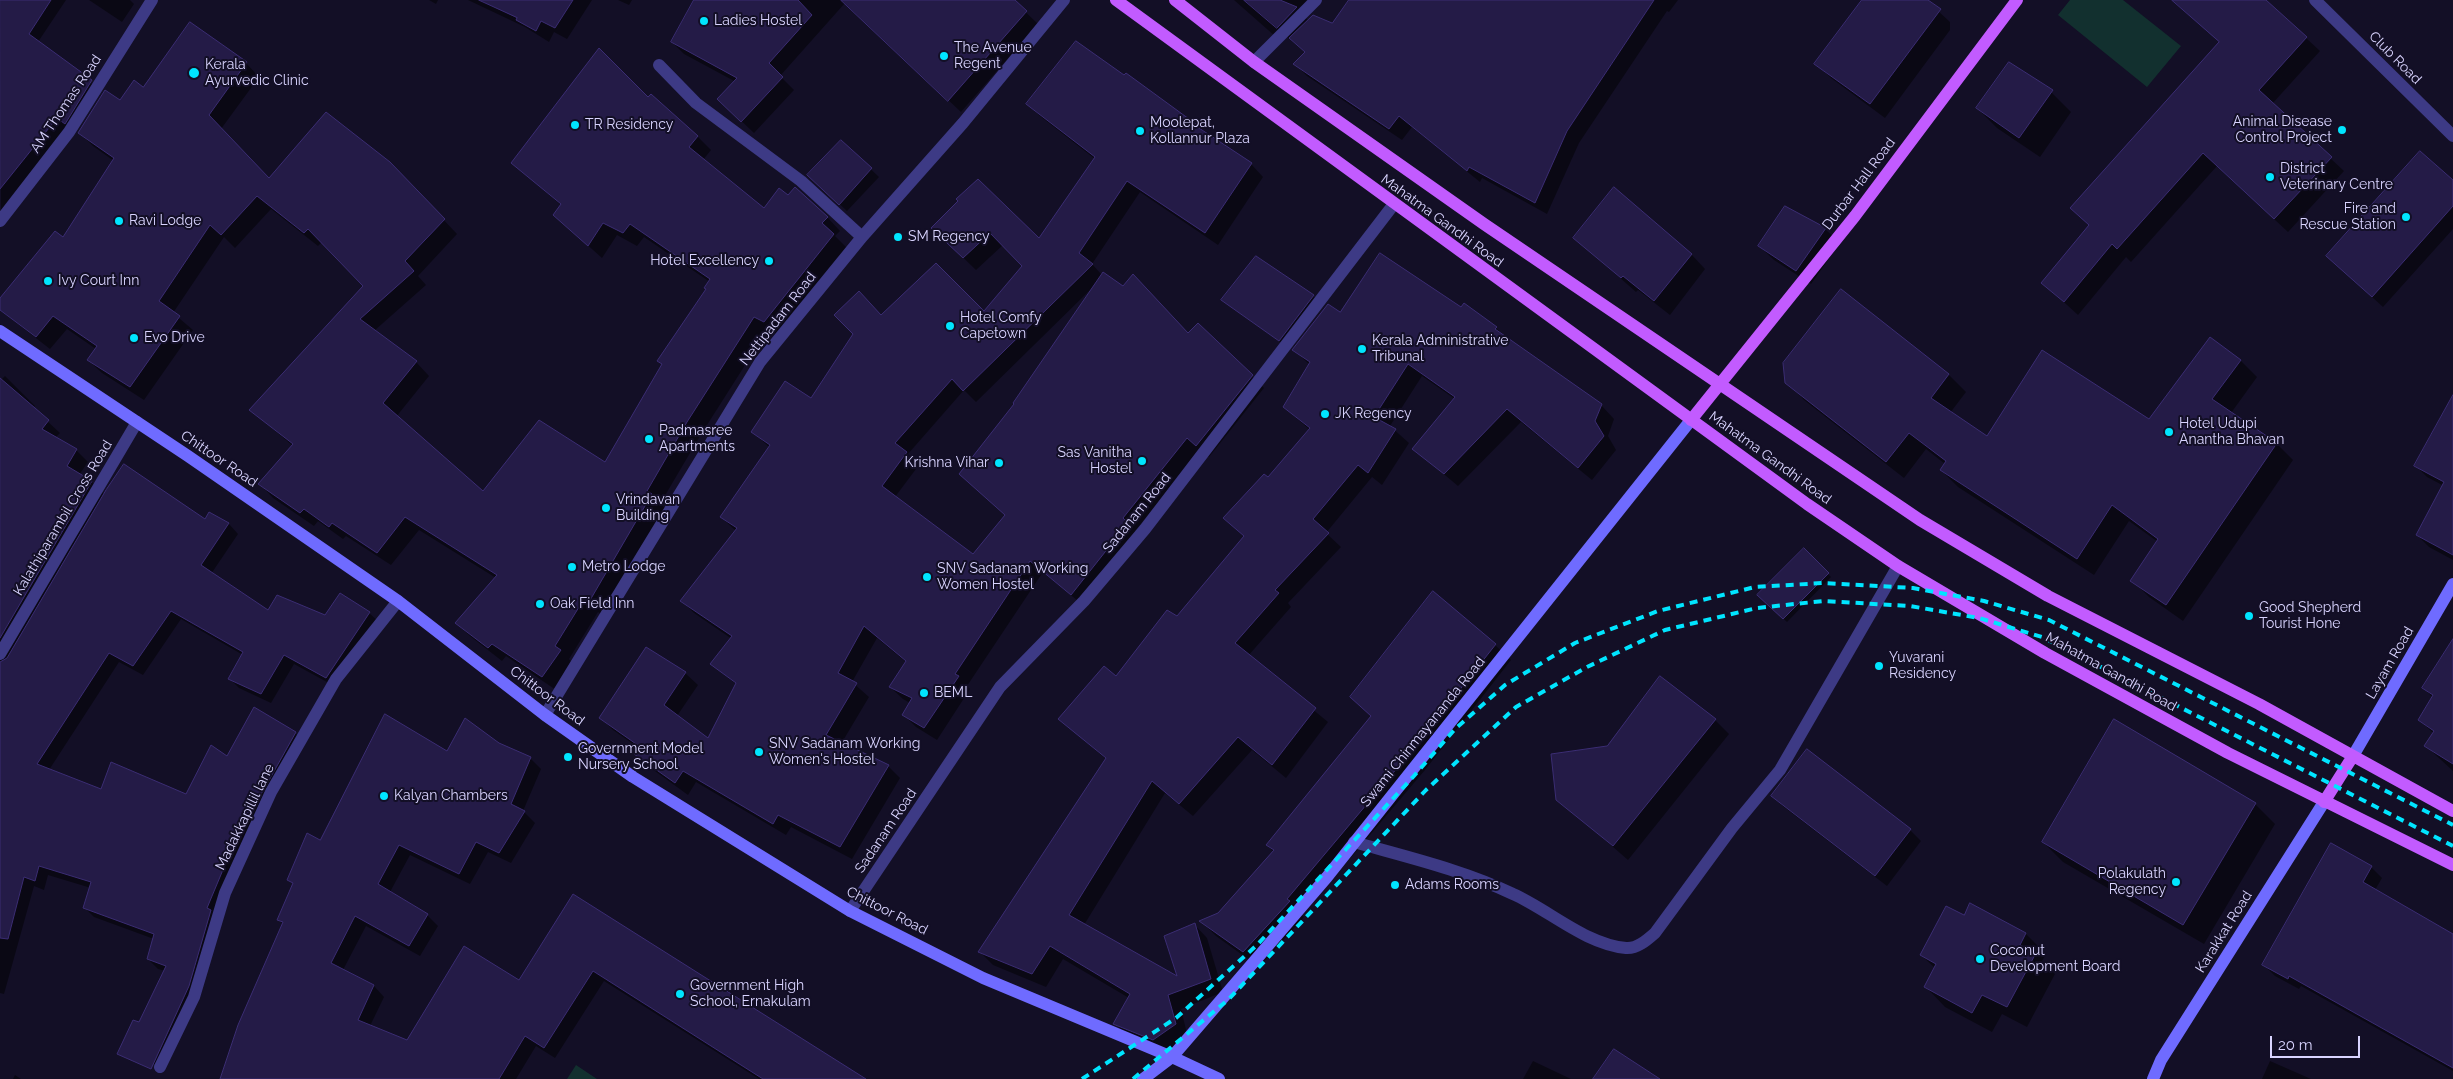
<!DOCTYPE html>
<style>
body{margin:0}
#map{position:relative;width:2453px;height:1079px;overflow:hidden;background:#130f26;font-family:Raleway,sans-serif}
canvas{display:block}
.scale{position:absolute;left:2270px;top:1036px;width:90px;height:22px;box-sizing:border-box;border:2px solid #d9d4ff;border-top:0;padding-left:6px;font-size:15px;line-height:18px;white-space:nowrap;color:#d9d4ff;-webkit-text-stroke:4px #130f26;paint-order:stroke}
</style>
<div id="map">
<canvas width="2453" height="1079"></canvas>
<div class="scale">20 m</div>
</div>
<script>
const ctx = document.querySelector('canvas').getContext('2d');
ctx.lineJoin = 'round';
function fillPath(path, color) { ctx.fillStyle = color; ctx.fill(path, 'evenodd'); }
function stroke(path, color, width, dash) { ctx.strokeStyle = color; ctx.lineWidth = width; ctx.lineCap = dash ? 'butt' : 'round'; ctx.setLineDash(dash || []); ctx.stroke(path); }
function label(font, color, halo, rows, align = 'center') {
  ctx.font = font + ' Raleway,sans-serif'; ctx.lineWidth = 4; ctx.setLineDash([]); ctx.textBaseline = 'middle'; ctx.strokeStyle = halo; ctx.fillStyle = color; for (const [text, x, y, turn = 0] of rows) {
    ctx.save(); ctx.translate(x, y); ctx.rotate((+turn || 0) * Math.PI / 180); ctx.textAlign = isNaN(turn) ? turn : align; if (halo) ctx.strokeText(text, 0, 0); ctx.fillText(text, 0, 0); ctx.restore();
  }
}
const green = new Path2D(`
 M2070,0H2123L2181,46L2147,87L2058,15Z
 M576,1065L597,1079H598H567Z`);
const shadow = new Path2D(`
 M0,0H66L38,42L100,90L1,211Z
 M89,0H130L134,4L122,22Z
 M429,0H438L436,4Z
 M468,0H592L567,39L554,32L549,42L525,27Z
 M618,0H632L629,5Z
 M696,0H1013L1038,24L961,112L845,3L780,76L794,90L754,133L731,111L736,82L684,54L672,42Z
 M1234,0H1307L1298,11L1309,21L1332,24L1351,0H1678L1669,12L1667,11L1579,143L1547,214L1482,178L1480,182L1412,127L1402,140L1307,76L1295,64L1306,53L1281,32L1276,37Z
 M1864,0H1926L1950,22V30L1885,118L1831,78L1816,63Z
 M2172,0H2264L2306,38L2320,51L2272,104L2344,171L2288,232L2217,166L2131,262L2126,257L2078,315L2043,283L2090,225L2220,42Z
 M246,63L259,77L221,129L270,180L403,177L457,234L418,276L426,285L374,331L416,362L429,376L396,417L483,493L606,464L710,282L644,237L637,246L617,235L602,258L554,215L562,206L513,163L648,99L697,136L711,150L703,160L764,210L788,196L827,217L840,231L835,236L847,248L778,335L768,329L700,436L660,504L665,508L603,615L598,612L569,659L574,665L556,690L506,656L502,661L470,636L456,623L496,578L419,530L391,565L346,536L343,539L318,521L314,526L273,498L260,484L293,446L251,410L365,286L322,242L318,246L271,209L235,248L224,237L173,313L193,330L144,400L102,373L88,360L96,349L67,329L50,349L0,310V300L53,254L114,161L93,146L80,133L120,102L143,88Z
 M1126,75L1251,164L1263,177L1218,245L1140,192L1092,264L1102,275L1252,376L1264,388L1209,457L1200,450L1135,531L1140,536L1084,606L1043,572L967,686L970,689L937,740L916,727L904,715L910,703L903,699L890,687L906,662L877,638L852,682L869,697L841,744L888,766L900,778L852,859L791,827L786,835L696,782L688,795L648,766L635,754L639,748L613,730L601,718L685,673L698,685L677,716L709,740L737,685L712,664L732,639L694,613L681,600L736,531L721,517L769,447L753,432L811,400L882,316L984,313L1023,266L1003,245L976,270L945,240L960,201L1040,240L1095,159L1040,116L1028,104ZM1090,290L1016,404L1007,516L973,556L895,497L919,465L908,454L964,390L976,402Z
 M2051,92L2071,112L2040,157L1997,128L1977,108Z
 M841,141L879,177L847,211L816,182Z
 M2453,182V229L2383,307L2339,267Z
 M1825,229L1840,243L1811,284L1774,260L1759,246Z
 M1575,238L1691,254L1705,269L1670,315L1638,290L1636,292Z
 M1842,291L1949,375L1966,392L1950,413L1987,437L2149,421L2240,360L2257,377L2231,413L2276,443L2293,460L2183,621L2149,597L2132,580L2158,542L2129,521L2094,575L1958,487L1941,470L1945,464L1926,449L1904,478L1804,400L1787,382Z
 M1313,296L1321,303L1287,347L1223,300Z
 M1464,305L1496,328L1508,340L1601,405L1614,419L1608,436L1616,450L1592,480L1521,422L1458,486L1414,449L1455,399L1422,376L1390,426L1409,443L1382,485L1372,477L1326,533L1341,547L1288,603L1291,607L1248,656L1328,722L1286,778L1252,750L1193,816L1165,793L1084,925L1179,979L1194,924L1207,938L1223,992L1181,1009L1188,1038L1166,1053L1128,1037L1115,1023L1129,998L1063,959L1046,987L993,965L980,952L1107,760L1060,719L1117,678L1178,618L1245,537L1238,531L1268,478L1310,430L1284,407L1310,365L1294,350L1340,314L1461,309Z
 M5,376L35,406L33,408L60,433L55,438L76,450L88,462L79,475L92,482L105,495L205,521L210,514L229,524L238,534L211,574L268,612L325,616L369,613L379,622L336,687L294,664L271,703L239,688L229,678L243,655L181,619L143,675L119,662L49,770L101,791L186,796L227,758L295,733L305,743L240,848L164,1070L134,1052L139,1024L165,971L158,969L148,959L154,939L94,917L84,907L91,888L48,875L44,890L34,886L4,994L0,993V381Z
 M2453,411V560L2429,547L2417,535L2444,486L2427,477L2415,465Z
 M1804,550L1831,577L1787,622L1759,595Z
 M2453,642V771L2426,746L2434,734L2419,719L2433,698L2424,688Z
 M1495,645L1511,660L1425,770L1302,915L1304,917L1259,967L1216,936L1201,921L1218,914L1274,852L1267,845L1372,717L1352,697Z
 M1715,720L1729,734L1628,860L1558,799L1607,747Z
 M499,744L530,758L541,769L523,811L535,823L511,863L488,852L470,884L410,855L390,892L427,915L438,926L420,956L366,926L343,970L374,986L384,997L370,1026L408,1041L519,982L574,896L857,1079H759L604,981L555,1058L536,1046L516,1079H221L283,924L278,919L294,885L289,879L320,841L447,753Z
 M1772,796L1910,830L1921,841L1887,886L1784,807Z
 M2255,804L2275,824L2204,944L2063,862L2043,842Z
 M2371,867L2382,878L2375,890L2453,935V1071L2301,986L2299,989L2275,976L2264,965Z
 M1971,904L2026,934L2046,954L2042,961L2055,974L2027,1027L2002,1014L1992,1032L1945,1007L1925,986L1935,968L1921,955L1964,917Z
 M1533,1061L1571,1079H1523Z
 M2270,1061L2311,1079H2262Z
 M15,1075L21,1079H13Z`);
const building = new Path2D(`
 M0,0H51L29,34L92,80L65,124L57,118L0,189Z
 M479,0H573L555,28L541,21L536,31L516,20L517,18Z
 M694,0H798L812,15L769,63L783,77L741,122L717,99L737,78L671,42Z
 M841,0H1015L1027,11L948,101Z
 M1244,0H1280L1297,7L1277,28Z
 M1349,0H1654L1567,131L1535,203L1469,167L1467,171L1399,116L1389,129L1293,64L1305,52L1289,38L1313,15L1332,23Z
 M1862,0H1928L1941,9L1870,104L1814,64Z
 M2172,0H2266L2307,37L2259,90L2332,157L2274,219L2203,153L2117,249L2112,244L2064,302L2041,283L2089,225L2070,208L2219,42Z
 M190,22L247,62L209,115L269,178L326,112L390,162L445,219L405,261L414,271L360,319L417,361L383,403L483,491L539,420L605,462L662,364L657,361L706,289L704,288L710,279L630,224L623,233L603,223L588,246L553,215L561,204L511,163L599,48L648,97L651,94L698,136L689,147L764,208L779,188L788,195L795,187L828,217L822,223L834,234L764,322L754,317L687,422L647,491L652,494L589,602L584,599L555,646L561,650L542,677L492,644L488,648L455,623L497,575L405,517L377,553L332,523L329,527L304,509L300,513L258,484L293,444L249,410L363,286L308,229L304,233L257,196L221,235L210,225L159,301L180,316L130,387L87,360L97,346L53,316L36,337L0,310V298L55,231L63,237L114,158L78,133L105,90L120,100L134,80L143,87Z
 M1076,41L1124,75L1126,73L1200,127L1199,128L1252,163L1205,233L1127,181L1079,253L1093,264L963,391L952,379L895,443L907,452L882,486L973,554L1005,515L959,474L1014,404L1013,403L1103,272L1123,286L1133,274L1188,333L1198,323L1253,375L1196,446L1187,438L1123,518L1128,523L1071,595L1030,561L955,674L959,676L924,728L902,715L912,698L889,687L906,661L864,626L838,673L857,683L826,735L889,765L840,847L778,815L773,824L683,771L675,783L634,754L639,746L599,718L646,647L686,672L664,705L708,738L736,683L710,664L732,636L680,601L737,528L720,517L770,445L751,432L785,381L811,398L853,334L834,315L859,291L881,315L936,263L984,311L1022,266L990,233L963,258L931,228L958,201L956,199L978,179L1039,238L1095,157L1026,104Z
 M2009,62L2053,90L2019,138L1976,108Z
 M841,140L872,168L839,205L807,175Z
 M2420,151L2453,180V206L2372,297L2326,256Z
 M1614,187L1692,254L1654,301L1623,276L1621,278L1573,238Z
 M1785,206L1826,228L1796,271L1758,246Z
 M1380,253L1461,307L1464,303L1497,327L1495,329L1602,404L1595,421L1604,436L1578,468L1507,409L1444,474L1412,449L1455,397L1408,364L1374,417L1396,429L1368,473L1358,465L1313,519L1329,533L1275,590L1279,593L1235,643L1316,708L1272,765L1238,737L1179,804L1152,781L1069,915L1177,976L1164,936L1195,923L1211,979L1168,995L1176,1024L1153,1040L1113,1024L1130,994L1050,946L1032,974L978,952L1106,758L1058,719L1104,666L1116,676L1167,610L1177,616L1244,536L1223,518L1264,474L1268,477L1310,428L1283,407L1310,362L1292,350L1328,304L1340,312Z
 M1256,256L1314,295L1279,341L1221,300Z
 M1841,289L1949,374L1931,398L1987,436L2042,350L2149,419L2210,337L2241,360L2212,399L2277,443L2166,605L2130,581L2158,539L2112,505L2077,559L1940,470L1946,461L1909,433L1886,462L1785,383L1783,363Z
 M0,378L49,420L42,429L77,449L67,466L92,481L0,638Z
 M2453,395V555L2416,535L2444,482L2414,466Z
 M124,464L205,519L209,512L229,523L201,565L268,610L277,595L325,615L340,593L370,612L326,678L284,655L261,694L228,679L243,652L171,611L133,666L109,653L37,764L101,789L111,762L186,794L211,745L227,756L254,707L296,732L263,791L230,839L235,841L207,908L211,910L189,986L151,1069L117,1054L133,1020L139,1022L166,966L147,959L154,934L83,908L91,882L39,866L35,881L24,877L8,939L0,938V662L7,658L106,490Z
 M1804,548L1829,573L1783,619L1757,595Z
 M1433,591L1496,644L1409,754L1287,899L1290,901L1243,952L1199,921L1218,913L1274,850L1266,845L1371,716L1350,697Z
 M2453,639V764L2424,746L2434,731L2418,720L2433,695L2422,688Z
 M1660,676L1716,719L1613,846L1556,800L1551,754L1607,746Z
 M385,714L447,751L465,718L499,743L531,757L511,804L525,811L499,853L476,842L459,874L399,845L378,884L428,914L409,946L355,916L331,963L374,985L358,1020L407,1040L464,946L519,980L573,894L866,1079H763L593,971L544,1048L525,1036L499,1079H220L238,1025L283,922L277,920L293,883L287,880L307,833L320,840Z
 M2114,719L2256,803L2183,925L2042,842Z
 M1807,749L1911,829L1875,876L1771,796Z
 M2331,843L2372,866L2363,882L2453,934V1068L2289,976L2288,979L2262,965Z
 M1970,903L2026,933L2020,945L2036,953L2007,1007L1982,995L1972,1013L1924,987L1936,964L1920,955L1946,906L1964,915Z
 M1614,1049L1660,1079H1593Z`);
const street = new Path2D(`
 M2315,0L2453,136
 M1254,62L1316,0
 M659,65L696,103L801,181L862,237
 M0,221L69,132L152,0
 M0,654L137,422
 M545,715L760,362L862,237L963,123L1064,0
 M1354,842C1407,857 1463,870 1513,894C1549,910 1585,944 1626,948C1637,949 1647,940 1655,933L1732,828L1780,770L1898,566
 M850,911L1000,687L1084,601L1145,529L1394,204
 M160,1067L194,997L225,893L271,792L336,679L398,601`);
const secondary = new Path2D(`
 M0,331L188,456L398,601L545,715L633,777L850,911L983,978L1172,1057L1219,1079
 M2353,756L2453,584
 M1143,1079L1172,1057L1327,877L1691,420
 M2153,1079L2161,1060L2324,802`);
const primary = new Path2D(`
 M1116,0L1807,504L1898,566L2045,653L2228,753L2453,865
 M1175,0L1254,62L1484,224L1920,520L2048,596L2259,704L2453,811
 M1691,420L1855,216L2017,0
 M2324,802L2353,756`);
const rail = new Path2D(`
 M1082,1079L1176,1018L1257,945L1413,777L1455,729L1505,685L1575,643L1658,611L1755,587L1823,583L1913,588L1984,601L2049,620L2453,825
 M1133,1079L1229,999L1426,790L1516,707L1587,667L1665,630L1757,608L1823,601L1910,606L1979,618L2042,637L2453,846`);
const markers = [
 [704,21,5,"#00e5ff"],
 [944,56,5,"#00e5ff"],
 [194,73,6,"#00e5ff"],
 [575,125,5,"#00e5ff"],
 [2342,130,5,"#00e5ff"],
 [1140,131,5,"#00e5ff"],
 [2270,177,5,"#00e5ff"],
 [2406,217,5,"#00e5ff"],
 [119,221,5,"#00e5ff"],
 [898,237,5,"#00e5ff"],
 [769,261,5,"#00e5ff"],
 [48,281,5,"#00e5ff"],
 [950,326,5,"#00e5ff"],
 [134,338,5,"#00e5ff"],
 [1362,349,5,"#00e5ff"],
 [1325,414,5,"#00e5ff"],
 [2169,432,5,"#00e5ff"],
 [649,439,5,"#00e5ff"],
 [1142,461,5,"#00e5ff"],
 [999,463,5,"#00e5ff"],
 [606,508,5,"#00e5ff"],
 [572,567,5,"#00e5ff"],
 [927,577,5,"#00e5ff"],
 [540,604,5,"#00e5ff"],
 [2249,616,5,"#00e5ff"],
 [1879,666,5,"#00e5ff"],
 [924,693,5,"#00e5ff"],
 [759,752,5,"#00e5ff"],
 [568,757,5,"#00e5ff"],
 [384,796,5,"#00e5ff"],
 [2176,882,5,"#00e5ff"],
 [1395,885,5,"#00e5ff"],
 [1980,959,5,"#00e5ff"],
 [680,994,5,"#00e5ff"]
];
const poiNames = [
 ["Ladies Hostel",714,21],
 ["The Avenue",954,48],
 ["Regent",954,64],
 ["Kerala",205,65],
 ["Ayurvedic Clinic",205,81],
 ["Animal Disease",2332,122,"right"],
 ["Control Project",2332,138,"right"],
 ["Moolepat,",1150,123],
 ["Kollannur Plaza",1150,139],
 ["TR Residency",585,125],
 ["District",2280,169],
 ["Veterinary Centre",2280,185],
 ["Fire and",2396,209,"right"],
 ["Rescue Station",2396,225,"right"],
 ["Ravi Lodge",129,221],
 ["SM Regency",908,237],
 ["Hotel Excellency",759,261,"right"],
 ["Ivy Court Inn",58,281],
 ["Hotel Comfy",960,318],
 ["Capetown",960,334],
 ["Evo Drive",144,338],
 ["Kerala Administrative",1372,341],
 ["Tribunal",1372,357],
 ["JK Regency",1335,414],
 ["Hotel Udupi",2179,424],
 ["Anantha Bhavan",2179,440],
 ["Padmasree",659,431],
 ["Apartments",659,447],
 ["Sas Vanitha",1132,453,"right"],
 ["Hostel",1132,469,"right"],
 ["Krishna Vihar",989,463,"right"],
 ["Vrindavan",616,500],
 ["Building",616,516],
 ["Metro Lodge",582,567],
 ["SNV Sadanam Working",937,569],
 ["Women Hostel",937,585],
 ["Oak Field Inn",550,604],
 ["Good Shepherd",2259,608],
 ["Tourist Hone",2259,624],
 ["Yuvarani",1889,658],
 ["Residency",1889,674],
 ["BEML",934,693],
 ["SNV Sadanam Working",769,744],
 ["Women's Hostel",769,760],
 ["Government Model",578,749],
 ["Nursery School",578,765],
 ["Kalyan Chambers",394,796],
 ["Polakulath",2166,874,"right"],
 ["Regency",2166,890,"right"],
 ["Adams Rooms",1405,885],
 ["Coconut",1990,951],
 ["Development Board",1990,967],
 ["Government High",690,986],
 ["School, Ernakulam",690,1002]
];
const streetNames = [
 ["Club Road",2395,58,45],
 ["AM Thomas Road",66,104,-56],
 ["Durbar Hall Road",1859,184,-53],
 ["Mahatma Gandhi Road",1442,221,36],
 ["Nettipadam Road",778,319,-52],
 ["Mahatma Gandhi Road",1770,458,36],
 ["Chittoor Road",219,459,34],
 ["Sadanam Road",1137,513,-51],
 ["Kalathiparambil Cross Road",63,518,-59],
 ["Layam Road",2390,663,-60],
 ["Mahatma Gandhi Road",2111,672,29],
 ["Chittoor Road",547,696,37],
 ["Swami Chinmayananda Road",1423,732,-51],
 ["Madakkapillil lane",245,817,-64],
 ["Sadanam Road",886,831,-56],
 ["Chittoor Road",887,911,27],
 ["Karakkat Road",2224,932,-58]
];
fillPath(green, '#12302f');
fillPath(shadow, '#0007');
fillPath(building, '#241b47');
stroke(building, '#3b2d73', 1);
stroke(street, '#3d3a85', 12);
stroke(secondary, '#6f6bff', 12);
stroke(primary, '#c25bff', 12);
stroke(rail, '#00e5ff', 4, [8, 6]);
for (const [x, y, r, color] of markers) { const dot = new Path2D(); dot.arc(x, y, r, 0, 2 * Math.PI); ctx.fillStyle = color; ctx.fill(dot); stroke(dot, '#130f26', 2); }
label('14px', '#d9d4ff', '#130f26', poiNames, 'left');
label('14px', '#d9d4ff', '#130f26', streetNames);
</script>
